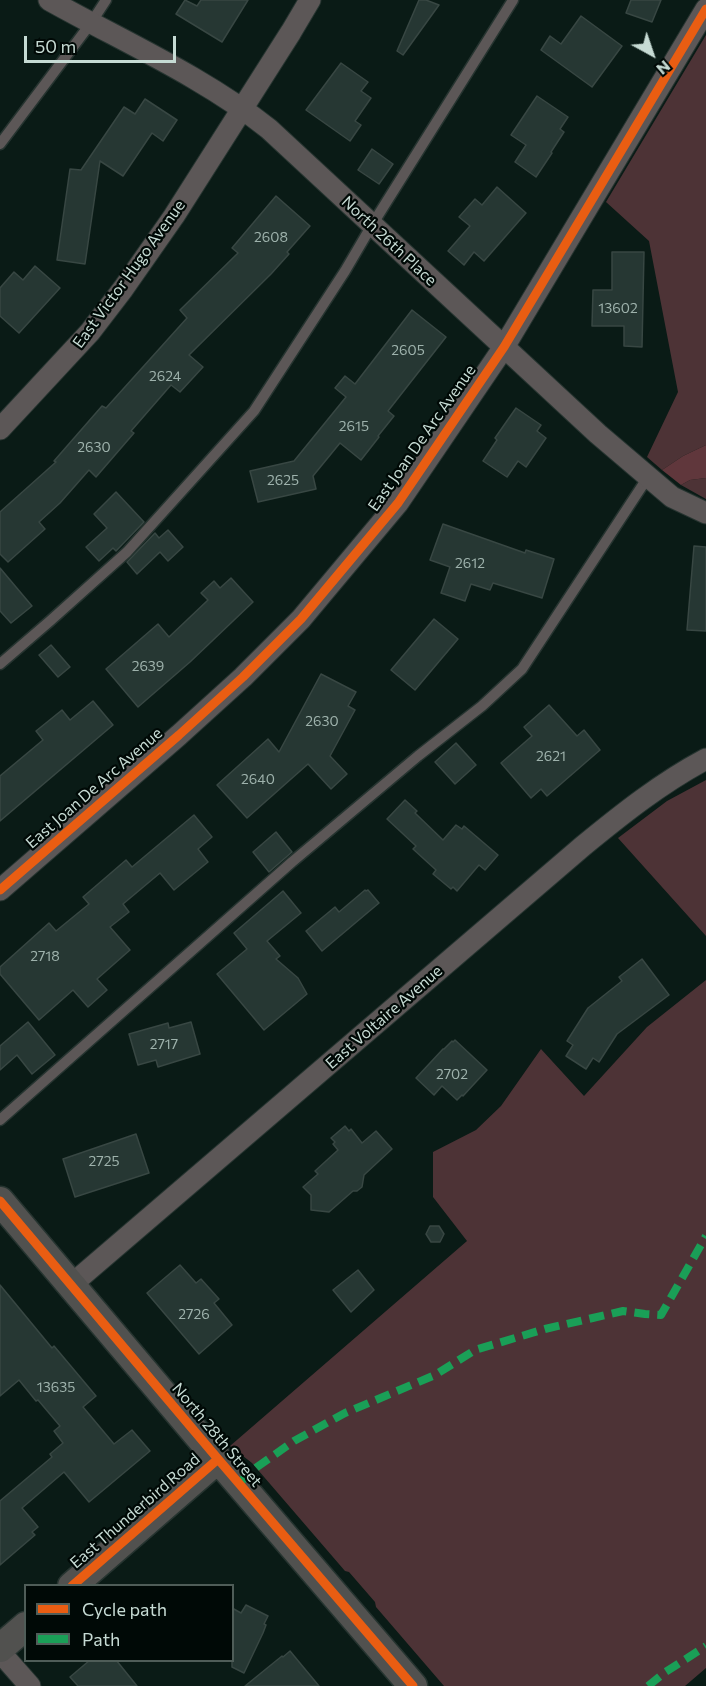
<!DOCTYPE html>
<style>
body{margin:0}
#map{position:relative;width:706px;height:1686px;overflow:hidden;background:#0a1b16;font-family:Commissioner,sans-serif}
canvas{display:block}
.legend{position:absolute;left:24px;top:1584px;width:210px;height:78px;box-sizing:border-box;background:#000906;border:2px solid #4f5d58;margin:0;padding:8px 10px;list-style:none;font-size:18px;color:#c6dbd4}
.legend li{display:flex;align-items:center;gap:12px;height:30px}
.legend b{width:30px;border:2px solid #4f5d58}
.north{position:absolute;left:622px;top:24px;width:60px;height:60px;-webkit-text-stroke:4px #000906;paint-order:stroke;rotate:140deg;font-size:16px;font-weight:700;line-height:24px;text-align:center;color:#c6dbd4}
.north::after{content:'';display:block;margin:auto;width:21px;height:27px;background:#c6dbd4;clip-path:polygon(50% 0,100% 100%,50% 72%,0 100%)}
.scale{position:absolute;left:24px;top:36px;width:152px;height:27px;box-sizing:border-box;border:3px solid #c6dbd4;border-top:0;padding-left:8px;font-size:18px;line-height:21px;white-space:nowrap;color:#c6dbd4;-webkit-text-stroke:4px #000906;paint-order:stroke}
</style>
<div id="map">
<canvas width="706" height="1686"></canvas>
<ul class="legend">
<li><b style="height:8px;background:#e95d12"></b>Cycle path</li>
<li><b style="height:8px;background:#1a9f57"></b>Path</li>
</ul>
<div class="north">N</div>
<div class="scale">50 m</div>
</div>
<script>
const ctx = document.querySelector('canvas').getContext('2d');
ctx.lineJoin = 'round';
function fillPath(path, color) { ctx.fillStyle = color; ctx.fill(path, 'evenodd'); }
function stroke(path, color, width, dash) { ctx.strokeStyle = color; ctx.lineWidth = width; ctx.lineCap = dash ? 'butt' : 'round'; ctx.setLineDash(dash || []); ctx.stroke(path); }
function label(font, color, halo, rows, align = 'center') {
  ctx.font = font + ' Commissioner,sans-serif'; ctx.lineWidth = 4.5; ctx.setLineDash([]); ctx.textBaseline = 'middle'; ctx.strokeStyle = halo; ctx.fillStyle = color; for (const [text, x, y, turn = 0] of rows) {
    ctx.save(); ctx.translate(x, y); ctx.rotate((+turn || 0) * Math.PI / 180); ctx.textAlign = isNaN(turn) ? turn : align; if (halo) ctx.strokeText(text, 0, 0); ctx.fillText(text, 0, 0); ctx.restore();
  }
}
const green = new Path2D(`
 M706,35V445L683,456L662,470L647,457L678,392L649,241L606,202Z
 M706,478V499L681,485L690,480Z
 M706,780V936L618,838L667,801Z
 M706,980V1668L685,1686H444L376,1607L375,1602L349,1572L345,1571L252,1463L230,1446L467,1241L433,1197V1152L476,1130L501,1106L541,1049L584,1096L647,1027Z`);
const forest = new Path2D(`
 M706,445V478L690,480L681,485L662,470L683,456Z`);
const building = new Path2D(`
 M185,0L197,6L201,0H248L222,42L176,14Z
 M419,0H426L439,5L403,55L397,51Z
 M631,0H661L652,22L626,13Z
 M581,16L622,46L592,87L541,50L550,36L561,44Z
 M341,63L368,82L361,91L371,98L355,121L361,125L350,141L306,110Z
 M537,96L568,117L560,129L564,132L551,152L552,153L536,177L515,162L526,145L511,135Z
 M145,99L177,120L163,141L152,133L123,176L100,161L85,264L57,260L70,169L81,170L124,107L135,114Z
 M372,149L393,164L379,184L358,170Z
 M497,187L526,213L484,261L474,252L464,265L448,251L470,226L459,217L475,199L482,205Z
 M276,196L310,226L287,252L289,254L271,274L189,355L203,367L180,392L171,385L131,431L134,433L96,477L89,470L60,503L39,522L45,529L8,562L0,554V512L56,462L54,461L102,406L106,408L187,318L180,310L238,253L232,248Z
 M612,252H644L642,347L624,346V326H592L593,290H612Z
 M35,266L60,288L19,333L0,316V288L14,272L23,280Z
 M412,310L446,337L388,411L394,416L378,436L379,437L361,460L340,443L313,476L316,489L258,502L250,471L294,461L346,397L335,388L345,376L355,384Z
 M516,408L541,425L537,431L546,438L526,467L518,461L507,477L483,461L497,440L495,438Z
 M116,492L144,522L116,551L113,548L99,561L86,547L107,528L94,514Z
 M443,524L525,553L526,550L554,559L542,598L493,583L490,590L471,584L465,601L441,593L450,567L430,560Z
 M168,530L183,547L168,561L160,552L137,574L127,562L155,533L159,538Z
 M694,546L706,547V631L687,630Z
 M0,568L32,606L11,623L0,611Z
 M231,578L253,602L190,662L138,707L106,669L158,624L169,637L208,600L201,593L214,581L220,588Z
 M434,619L458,639L415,690L391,670Z
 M51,645L70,667L58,677L39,655Z
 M321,674L356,692L348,706L355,710L330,756L347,774L331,789L308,764L247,818L217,785L268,739L279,752Z
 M93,701L113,725L0,821V776L43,740L36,731L62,710L70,720Z
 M549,705L577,736L584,730L600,750L547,796L541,789L531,798L501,763L532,736L524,727Z
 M456,743L476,765L455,784L435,762Z
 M405,800L417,811L415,813L443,840L456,825L462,829L464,826L498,855L485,870L479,865L457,891L453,887L451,889L433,874L436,870L413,849L416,846L387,819Z
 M194,815L212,837L198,849L208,862L174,890L160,873L123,904L129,912L110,927L130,950L97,979L107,990L88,1007L73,990L39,1020L0,974V967L49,923L56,931L89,904L83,897L126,860L132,867Z
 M276,832L292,852L269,872L253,852Z
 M365,890L366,891L368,890L379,903L322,951L306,931L335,907L339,912Z
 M283,891L301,913L267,941L280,956L276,959L298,978L307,994L264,1030L217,974L247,949L234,933Z
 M642,959L669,995L617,1034L599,1062L593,1058L586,1069L566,1056L573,1045L567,1041L588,1008L622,981L619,977Z
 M28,1022L55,1055L32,1074L17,1055L0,1070V1046Z
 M191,1022L200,1054L158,1067L156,1060L138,1065L129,1034L168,1023L169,1028Z
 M455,1040L487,1070L463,1096L462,1095L457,1100L442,1086L434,1095L416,1078L443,1049H444L452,1041L453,1042Z
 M345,1126L349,1131L351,1129L362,1143L376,1131L392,1149L364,1175L362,1187L357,1191H353L329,1212L311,1210V1195L303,1187L318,1174L315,1171L338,1150L333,1144L335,1142L331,1138Z
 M136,1134L149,1173L75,1197L63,1159Z
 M430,1226H439L444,1234L440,1242H431L426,1234Z
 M180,1265L196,1283L201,1279L219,1299L214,1303L232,1325L199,1354L147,1293Z
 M358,1270L374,1290L351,1312L333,1290Z
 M0,1285L52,1348L54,1346L96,1396L83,1407L114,1444L132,1430L150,1451L89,1502L64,1472L22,1508L38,1527L32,1532L35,1535L0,1565V1501L52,1457L50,1454L63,1443L54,1431L60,1426L38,1400L36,1401L19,1380L0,1396Z
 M246,1605L268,1616L264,1624L266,1625L263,1633L244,1673L232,1667V1608L241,1613Z
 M290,1651L319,1686H245L282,1656L283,1657Z
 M90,1660H116L137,1686H78L70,1677Z`);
const lane = new Path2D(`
 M0,144L91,23L106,0
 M0,664L50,621L127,552L254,411L345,271L372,225L513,0
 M0,1120L292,862L418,756L482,706L522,669L648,477`);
const street = new Path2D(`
 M49,0C122,41 204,77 269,129L598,434L672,497L706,513
 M0,429L90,332L123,289L174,216L291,32L310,0
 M0,890L179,735L243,677L301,619L398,503L504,347L706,9
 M71,1285L583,846C622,814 661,783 706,759
 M0,1652L30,1686`);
const secondary = new Path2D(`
 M0,1201L218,1459L413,1686
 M72,1586L218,1459
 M0,1648L26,1626`);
const quiet = new Path2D(`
 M239,1483L257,1467L294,1441L345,1413L435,1375L475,1350L545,1329L623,1311L645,1314L661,1315L706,1236
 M648,1686L664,1673L706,1646`);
const cycleway = new Path2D(`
 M0,890L179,735L243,677L301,619L398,503L504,347L706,9
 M0,1201L218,1459L413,1686
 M72,1586L218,1459`);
const numberNames = [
 ["2608",271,237],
 ["13602",618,308],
 ["2605",408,350],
 ["2624",165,376],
 ["2615",354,426],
 ["2630",94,447],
 ["2625",283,480],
 ["2612",470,563],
 ["2639",148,666],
 ["2630",322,721],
 ["2621",551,756],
 ["2640",258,779],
 ["2718",45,956],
 ["2717",164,1044],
 ["2702",452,1074],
 ["2725",104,1161],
 ["2726",194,1314],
 ["13635",56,1387]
];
const streetNames = [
 ["North 26th Place",389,241,43],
 ["East Victor Hugo Avenue",129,274,-54],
 ["East Joan De Arc Avenue",422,438,-55],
 ["East Joan De Arc Avenue",94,788,-41],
 ["East Voltaire Avenue",384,1017,-41],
 ["North 28th Street",217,1435,50],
 ["East Thunderbird Road",135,1511,-41]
];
fillPath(green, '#4d3336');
fillPath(forest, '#60373c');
fillPath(building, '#263733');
stroke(building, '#384743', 1.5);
stroke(lane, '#263430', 13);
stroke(street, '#263430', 23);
stroke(secondary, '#263430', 31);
stroke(lane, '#5c5757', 10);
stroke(street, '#5c5757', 21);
stroke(secondary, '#51514f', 28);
stroke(quiet, '#1a9f57', 8, [15, 8]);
stroke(cycleway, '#e95d12', 9);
label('14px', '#9eb2ac', null, numberNames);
label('16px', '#c6dbd4', '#000906', streetNames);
</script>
